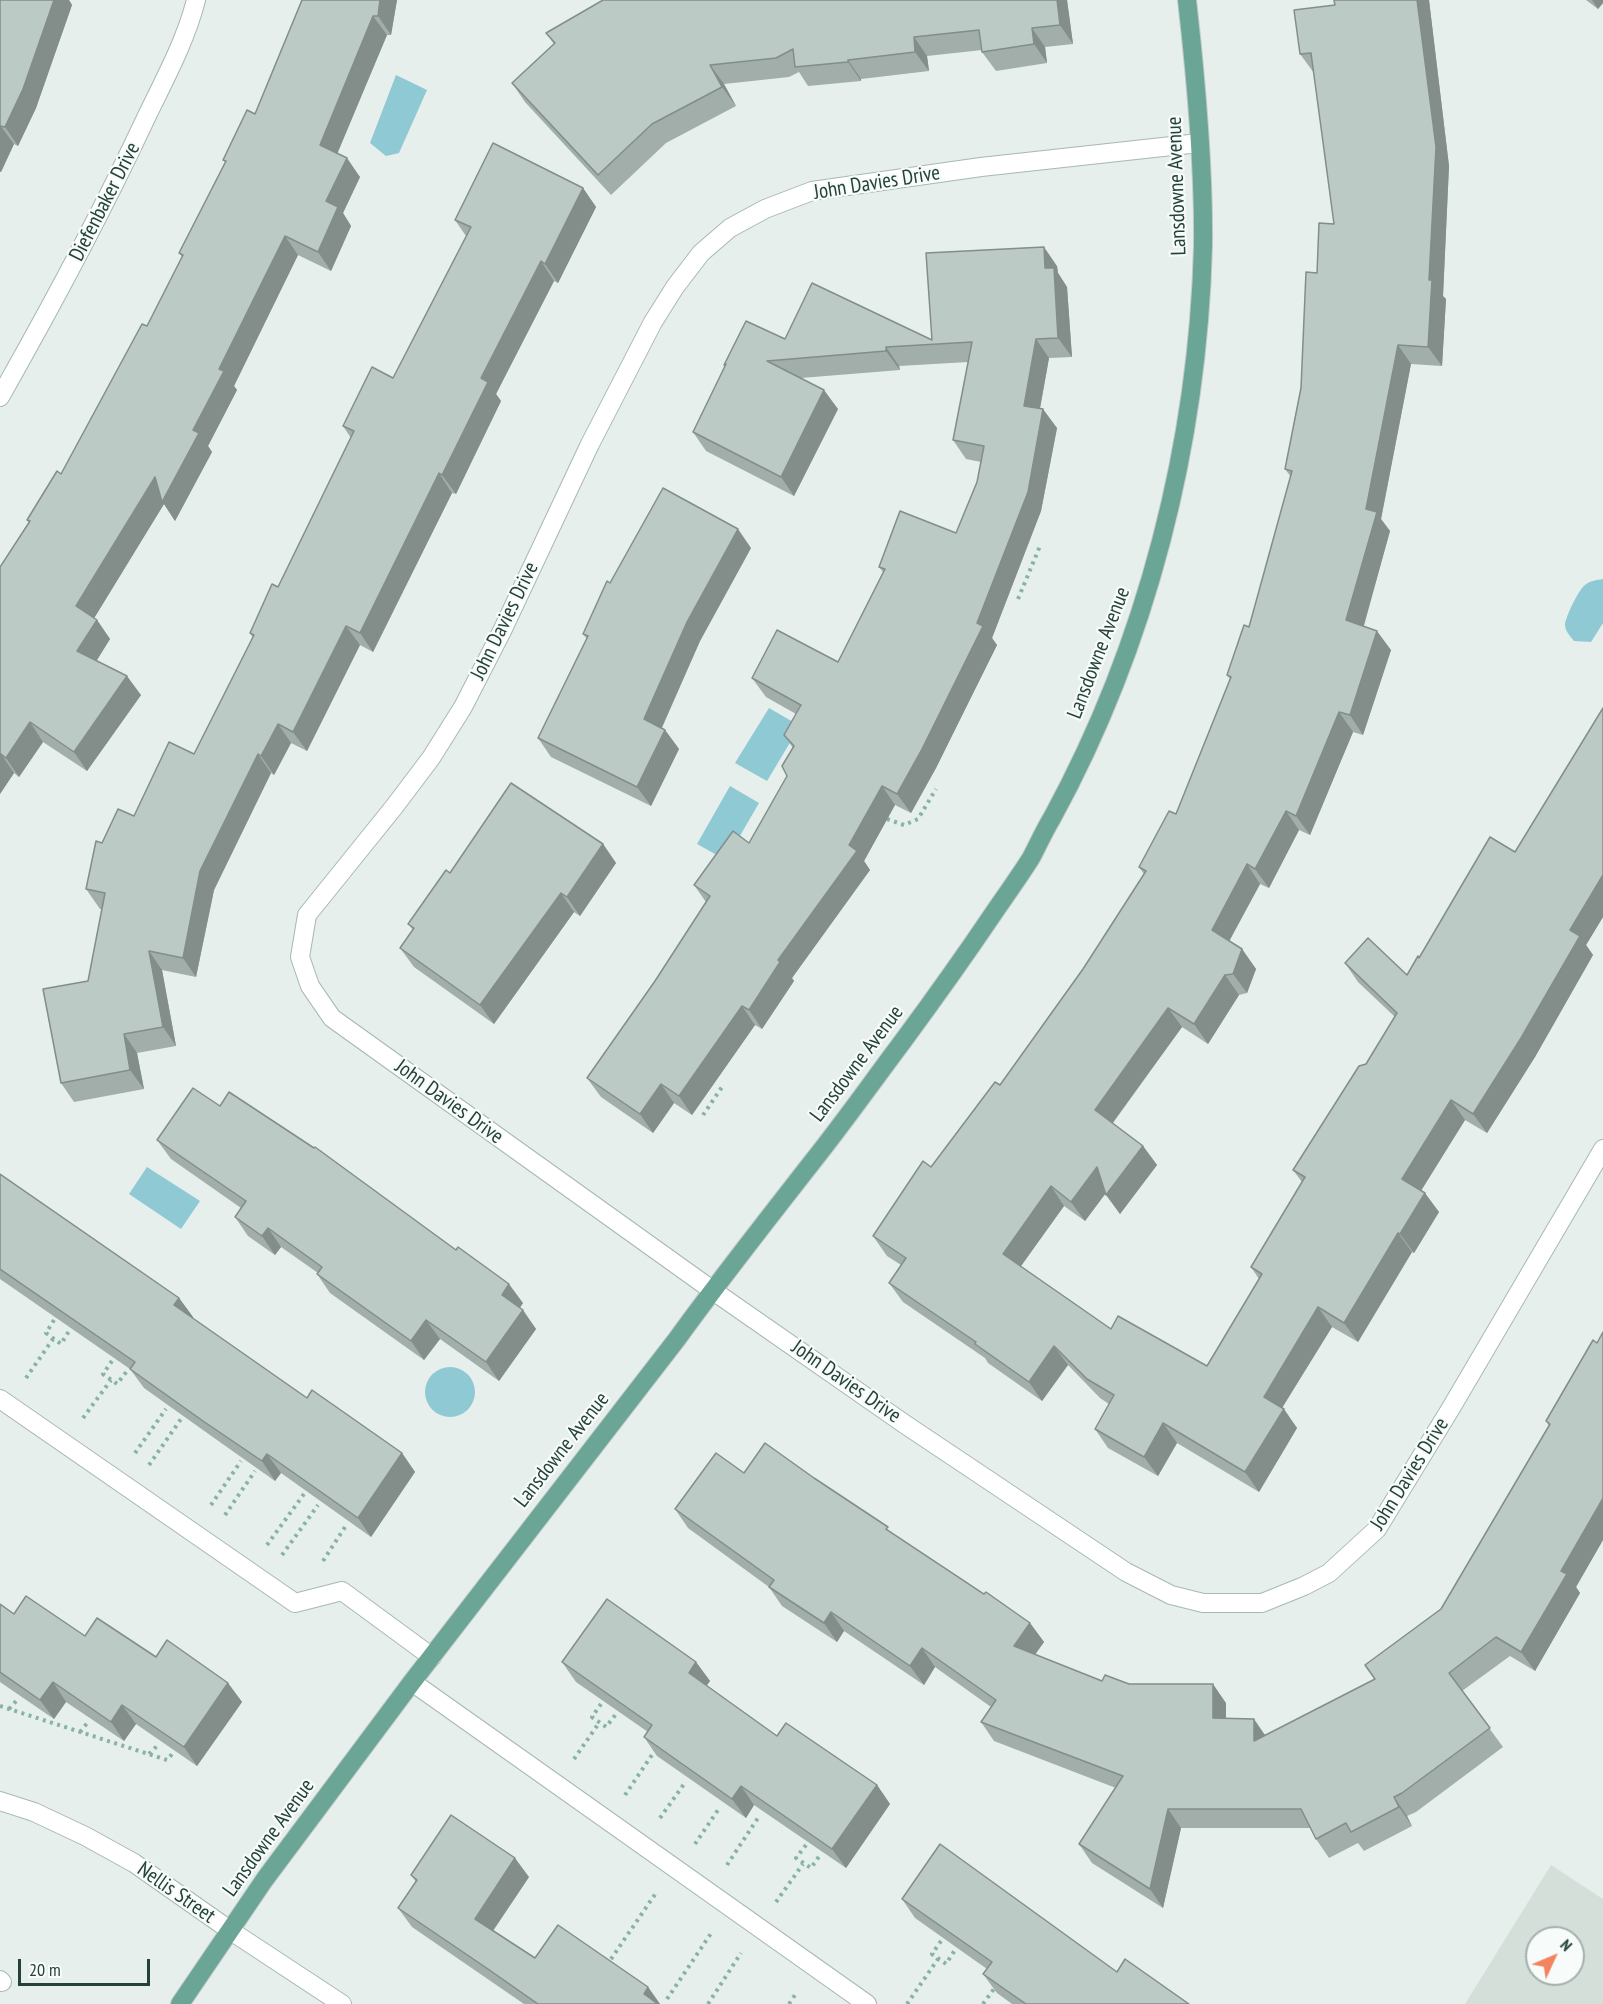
<!DOCTYPE html>
<style>
body{margin:0}
#map{position:relative;width:1603px;height:2004px;overflow:hidden;background:#e6efeb;font-family:"PT Sans Narrow",sans-serif}
canvas{display:block}
.north{position:absolute;left:1525px;top:1926px;width:60px;height:60px;box-sizing:border-box;background:#f7fbf9;border:2px solid #a3b1ad;border-radius:50%;rotate:46deg;font-size:16px;font-weight:700;line-height:24px;text-align:center;color:#24423a}
.north::after{content:'';display:block;margin:auto;width:21px;height:27px;background:#f4845f;clip-path:polygon(50% 0,100% 100%,50% 72%,0 100%)}
.scale{position:absolute;left:18px;top:1959px;width:132px;height:27px;box-sizing:border-box;border:3px solid #24423a;border-top:0;padding-left:8px;font-size:18px;line-height:21px;white-space:nowrap;color:#24423a;-webkit-text-stroke:4px #f7fbf9;paint-order:stroke}
</style>
<div id="map">
<canvas width="1603" height="2004"></canvas>
<div class="north">N</div>
<div class="scale">20 m</div>
</div>
<script>
const ctx = document.querySelector('canvas').getContext('2d');
ctx.lineJoin = 'round';
function fillPath(path, color) { ctx.fillStyle = color; ctx.fill(path, 'evenodd'); }
function stroke(path, color, width, dash) { ctx.strokeStyle = color; ctx.lineWidth = width; ctx.lineCap = dash ? 'butt' : 'round'; ctx.setLineDash(dash || []); ctx.stroke(path); }
function label(font, color, halo, rows, align = 'center') {
  ctx.font = font + ' "PT Sans Narrow",sans-serif'; ctx.lineWidth = 4.5; ctx.setLineDash([]); ctx.textBaseline = 'middle'; ctx.strokeStyle = halo; ctx.fillStyle = color; for (const [text, x, y, turn = 0] of rows) {
    ctx.save(); ctx.translate(x, y); ctx.rotate((+turn || 0) * Math.PI / 180); ctx.textAlign = isNaN(turn) ? turn : align; if (halo) ctx.strokeText(text, 0, 0); ctx.fillText(text, 0, 0); ctx.restore();
  }
}
const built = new Path2D(`
 M1551,1865L1603,1899V2004H1465ZM1537,1938H1573V1974H1537Z`);
const water = new Path2D(`
 M396,75L427,90L399,153L386,156L370,143Z
 M1603,579V623L1591,642L1574,641C1570,636 1565,631 1565,624C1566,616 1579,589 1585,585C1589,581 1597,580 1603,579Z
 M769,708L800,726L767,781L735,763Z
 M730,786L759,803L726,860L697,844Z
 M147,1167L200,1201L181,1229L129,1194Z
 M425 1392a25 25 0 1 1 50 0a25 25 0 1 1-50 0Z`);
const path = new Path2D(`
 M1018,599L1040,546
 M887,819L904,825L918,819L936,789
 M703,1115L722,1087
 M54,1320L46,1333L61,1344L69,1331
 M112,1361L103,1374L117,1384L127,1371
 M26,1378L53,1339
 M83,1418L111,1380
 M135,1453L166,1409
 M149,1465L181,1419
 M211,1505L241,1461
 M225,1515L255,1471
 M267,1545L304,1494
 M282,1555L318,1505
 M323,1561L347,1524
 M601,1704L592,1717L606,1727L616,1714
 M0,1706L167,1760L173,1753
 M9,1709L18,1699
 M80,1732L88,1722
 M149,1754L159,1744
 M574,1759L599,1723
 M625,1795L656,1749
 M660,1818L684,1784
 M695,1844L718,1810
 M806,1845L796,1858L811,1868L820,1855
 M727,1865L758,1818
 M776,1902L803,1864
 M941,1941L932,1954L946,1964L955,1950
 M611,1959L656,1893
 M667,1999L712,1932
 M708,2004L741,1953
 M789,2004L797,1992
 M907,2004L938,1959
 M983,2004L996,1986`);
const minor = new Path2D(`
 M1199,143L981,167L812,191L765,209L730,228L701,253L675,287L653,322L590,444L502,631L463,707L431,758L394,807L307,915L300,957L310,986L332,1018L712,1290L906,1425L1126,1572L1171,1595L1203,1603H1262L1304,1586L1329,1573L1377,1529L1451,1408L1603,1149
 M0,397C51,307 100,216 144,122C163,82 185,43 196,0
 M0,1399L295,1603L342,1591L432,1657
 M412,1682L867,2004
 M0,1801L34,1812L85,1836L134,1863L231,1931L342,2004
 M0,1980L2,1982`);
const major = new Path2D(`
 M180,2004L265,1879L412,1682L677,1339C721,1278 767,1220 813,1161C844,1122 873,1081 903,1041C934,999 964,957 993,914C1006,895 1019,877 1031,858C1038,845 1044,831 1052,818C1147,644 1198,443 1203,246C1204,166 1196,79 1187,0`);
const wall = new Path2D(`
 M0,0H69L72,5L36,108L18,146L14,144L1,172H0Z
 M302,0H397L391,35H387L337,153L360,177L343,213L351,226L331,271L298,255L234,386L237,390L208,446L212,452L175,521L164,504L94,618L97,620L110,639L96,660L141,695L87,771L43,742L19,777L14,773L0,794V567L29,523L27,520L61,474L147,326L182,257L179,253L225,162L223,160L255,114Z
 M603,0H1067L1073,44L1045,47L1047,63L996,71L982,52V50L927,56L929,71L861,79V81L808,86L799,72L789,77L724,84L736,106L666,143L611,195L525,102L512,83L554,44L546,33Z
 M1334,0H1429L1449,166L1443,296L1446,299L1442,366L1411,364L1381,519L1390,531L1363,626L1391,650L1363,735L1353,732L1310,835L1299,830L1269,888L1260,884L1229,941L1242,949L1256,969L1247,993L1239,995L1208,1044L1182,1027L1113,1123L1143,1146L1157,1165L1120,1214L1106,1193L1085,1221L1064,1206L1021,1266L1111,1329L1207,1366L1259,1279L1251,1267L1302,1182L1293,1170L1366,1064L1395,1017L1358,982L1345,963L1407,975L1419,958L1515,852L1603,708V917L1586,945L1593,955L1535,1057L1487,1133L1465,1120L1421,1190L1439,1212L1414,1253L1412,1252L1358,1342L1332,1327L1282,1408L1297,1428L1259,1492L1177,1443L1158,1476L1108,1448L1095,1429L1109,1404L1100,1398L1068,1365L1042,1401L988,1363L985,1358L903,1302L889,1283L901,1265L887,1256L873,1236L1000,1085L1083,969L1144,874L1139,867L1176,814L1230,679L1227,675L1249,627L1291,477L1285,469L1301,388L1317,273L1334,224L1314,73L1300,54L1335,5Z
 M1586,0H1603V3L1598,9Z
 M583,188L596,207L558,283L554,281L496,394L501,401L456,494L452,493L373,652L360,645L307,751L291,743L274,775L271,773L214,890L196,977L162,970L176,1046L137,1053L144,1089L74,1102L61,1083L88,981L102,909H100L86,889L102,843L134,816L194,754L253,638L250,633L278,587L351,438L343,426L393,378L466,236L455,220Z
 M1057,266L1058,273L1067,287L1072,357L1049,358L1040,408L1057,428L1041,511L992,638L997,645L936,768L911,813L895,805L864,861L870,870L792,978L794,981L762,1029L755,1025L692,1115L674,1103L653,1133L601,1097L587,1078L655,981L706,902L694,885L749,843L787,776L793,748L784,735L796,714L766,697L752,678L838,662L883,572L879,567L956,533L977,482L981,462L966,459L953,440L968,362L899,366L900,370L801,378L838,409L794,496L706,451L693,432L726,366L724,365L785,339L932,340Z
 M751,548L700,641L662,728L665,730L679,749L651,806L551,757L538,738L587,639L583,634L610,583Z
 M603,844L616,863L580,916L574,912L494,1024L414,967L400,948L413,930L408,924L450,873Z
 M220,1106L523,1303L520,1308L536,1329L499,1381L440,1339L424,1360L330,1293L317,1274L318,1273L281,1247L275,1255L248,1236L235,1217L241,1208L171,1159L157,1140Z
 M0,1174L179,1298L193,1317L192,1318L307,1398L402,1453L415,1472L371,1537L281,1473L275,1481L217,1440L144,1388L130,1369L0,1279Z
 M1603,1332V1540L1576,1587L1580,1593L1535,1671L1510,1656L1462,1691L1503,1747L1416,1812L1407,1816L1412,1826L1364,1851L1358,1843L1329,1858L1316,1839L1311,1828H1181L1163,1908L1092,1863L1079,1844L1116,1788L994,1741L981,1722L991,1707L935,1667L924,1685L844,1631L837,1642L782,1606L769,1587L688,1528L675,1509L744,1473L814,1478L891,1532L984,1594L1030,1623L1044,1642L1035,1655L1102,1681L1129,1684L1226,1703V1718L1266,1735L1375,1679L1365,1665L1441,1609L1549,1426L1546,1421L1597,1343Z
 M0,1604L14,1614L156,1657L228,1683L242,1702L197,1766L136,1724L124,1741L66,1702L54,1719L0,1682Z
 M562,1662H696L710,1681L706,1686L777,1736L877,1785L890,1804L846,1868L754,1805L746,1818L657,1756L644,1737L648,1732L576,1682Z
 M411,1875L529,1877L493,1931L535,1958L648,1987L660,2004H524L412,1927L398,1908L416,1882Z
 M902,1899L1117,1972L1189,2004H1012L997,1993L983,1974L987,1969L915,1918Z`);
const shadedWall = new Path2D(`
 M54,0H69L72,5L36,108L18,146L5,127Z
 M380,0H397L391,35L378,16Z
 M1057,0H1067L1073,44L1060,25Z
 M1417,0H1429L1449,166L1443,296L1446,299L1442,366L1428,347L1429,280Z
 M1592,0H1603V3L1598,9Z
 M373,16L387,35L333,164L320,145Z
 M1032,28L1045,47L1047,63L1034,44Z
 M914,37L927,56L929,71L915,52Z
 M848,60L861,79V81L848,62Z
 M710,65L724,84L736,106L722,87Z
 M0,125L14,144L1,172L0,171Z
 M347,158L360,177L343,213L351,226L331,271L318,252L326,201Z
 M583,188L596,207L558,283L545,264Z
 M285,236L298,255L234,386L237,390L208,446L212,452L175,521L164,504L90,625L76,606L155,477L193,430L219,369Z
 M1044,247L1057,266L1058,273L1067,287L1072,357L1058,338L1045,268Z
 M541,261L554,281L496,394L501,401L456,494L442,475L481,378Z
 M1036,339L1049,358L1037,425L1024,406Z
 M1398,345L1411,364L1381,519L1390,531L1360,640L1346,620L1366,509Z
 M886,347L899,366L900,370L886,351Z
 M824,390L838,409L794,496L781,477Z
 M1043,409L1057,428L1041,511L992,638L997,645L936,768L911,813L897,794L977,623Z
 M439,473L452,493L373,652L360,633Z
 M738,529L751,548L700,641L657,738L644,719L687,622Z
 M97,620L110,639L91,670L77,651Z
 M346,626L360,645L307,751L293,732Z
 M1377,631L1391,650L1363,735L1350,715Z
 M127,676L141,695L87,771L74,752Z
 M1339,712L1353,732L1310,835L1296,816Z
 M30,722L43,742L19,777L6,758Z
 M278,724L291,743L274,775L261,756Z
 M665,730L679,749L651,806L637,787Z
 M1,754L14,773L0,794V756Z
 M258,754L271,773L214,890L196,977L183,958L200,871Z
 M882,786L895,805L864,861L870,870L792,978L794,981L762,1029L749,1010L778,960L849,845Z
 M1286,811L1299,830L1269,888L1255,869Z
 M603,844L616,863L580,916L567,897Z
 M1247,864L1260,884L1225,949L1212,930Z
 M1603,875V917L1586,945L1593,955L1535,1057L1487,1133L1473,1114L1570,930Z
 M561,893L574,912L494,1024L480,1005Z
 M1242,949L1256,969L1247,993L1233,974Z
 M149,951L162,970L176,1046L163,1027Z
 M1225,975L1239,995L1208,1044L1194,1024Z
 M742,1006L755,1025L692,1115L679,1096Z
 M1168,1008L1182,1027L1108,1129L1095,1110Z
 M124,1034L137,1053L144,1089L130,1070Z
 M661,1084L674,1103L653,1133L640,1114Z
 M1451,1100L1465,1120L1416,1199L1402,1179Z
 M1143,1146L1157,1165L1120,1214L1106,1195Z
 M1097,1167L1111,1186L1085,1221L1071,1202Z
 M1051,1186L1064,1206L1016,1273L1003,1254Z
 M1425,1193L1439,1212L1414,1253L1400,1234Z
 M268,1228L281,1247L275,1255L262,1236Z
 M1398,1233L1412,1252L1358,1342L1344,1323Z
 M509,1284L523,1303L515,1314L502,1295Z
 M179,1298L193,1317L188,1324L174,1305Z
 M1318,1307L1332,1327L1277,1416L1264,1397Z
 M523,1310L536,1329L499,1381L486,1362Z
 M426,1320L440,1339L424,1360L411,1341Z
 M1054,1346L1068,1365L1042,1401L1029,1382Z
 M1284,1409L1297,1428L1259,1492L1245,1472Z
 M1163,1423L1177,1443L1158,1476L1144,1457Z
 M402,1453L415,1472L371,1537L358,1518Z
 M267,1454L281,1473L275,1481L262,1461Z
 M1603,1498V1540L1576,1587L1580,1593L1535,1671L1521,1652L1561,1571Z
 M831,1612L844,1631L837,1642L824,1623Z
 M1030,1623L1044,1642L1027,1665L1014,1646Z
 M922,1648L935,1667L924,1685L910,1666Z
 M696,1662L710,1681L702,1692L689,1673Z
 M53,1682L66,1702L54,1719L40,1700Z
 M228,1683L242,1702L197,1766L184,1747Z
 M1213,1684L1226,1703V1737L1213,1718Z
 M122,1705L136,1724L124,1741L111,1722Z
 M1254,1719L1267,1738L1254,1741Z
 M877,1785L890,1804L846,1868L832,1849Z
 M741,1786L754,1805L746,1818L732,1799Z
 M1394,1797L1407,1816L1412,1826L1399,1807Z
 M1168,1809L1181,1828L1163,1908L1150,1889Z
 M515,1858L529,1877L488,1938L475,1919Z
 M648,1987L660,2004H651L644,1994Z`);
const building = new Path2D(`
 M0,0H54L23,89L5,127L0,126Z
 M302,0H380L378,16H373L320,145L347,158L326,201L338,207L318,252L285,236L219,369L224,371L193,430L199,433L162,502L155,477L76,606L97,620L77,651L127,676L74,752L30,722L6,758L1,754L0,756V567L30,521L27,520L57,471L61,474L142,324L147,326L183,255L179,253L226,161L223,160L247,110L255,114Z
 M603,0H1057L1060,25L1032,28L1034,44L982,52L979,30L914,37L915,52L848,60V62L795,67L793,49L776,58L710,65L722,87L652,124L598,175L512,83L555,43L546,33Z
 M1334,0H1417L1436,147L1429,280H1432L1428,347L1398,345L1366,509L1377,512L1346,620L1377,631L1350,715L1339,712L1296,816L1286,811L1255,869L1247,864L1212,930L1242,949L1233,974L1225,975L1194,1024L1168,1008L1095,1110L1143,1146L1106,1195L1097,1167L1071,1202L1051,1186L1003,1254L1111,1329L1118,1316L1207,1366L1262,1274L1251,1267L1305,1177L1293,1170L1359,1066L1366,1064L1397,1013L1345,963L1368,938L1407,975L1418,956L1419,958L1490,837L1515,852L1603,708V875L1570,930L1580,936L1521,1038L1473,1114L1451,1100L1402,1179L1425,1193L1400,1234L1398,1233L1344,1323L1318,1307L1264,1397L1284,1409L1245,1472L1163,1423L1144,1457L1095,1429L1114,1395L1087,1379L1054,1346L1029,1382L975,1344L976,1342L889,1283L906,1258L873,1236L923,1161L931,1167L995,1082L1000,1085L1083,969L1146,871L1139,867L1169,811L1176,814L1231,677L1227,675L1244,625L1249,627L1292,471L1285,469L1301,388L1306,272L1317,273L1319,223L1334,224L1311,53L1300,54L1294,10L1335,5Z
 M493,143L583,188L545,264L541,261L481,378L488,382L442,475L439,473L360,633L346,626L293,732L278,724L261,756L258,754L200,871L183,958L149,951L163,1027L124,1034L130,1070L61,1083L43,989L88,981L105,893L86,889L96,841L102,843L118,809L134,816L169,742L194,754L254,635L250,633L272,584L278,587L354,431L343,426L372,367L393,378L471,227L455,220Z
 M1044,247L1045,268H1054L1058,338L1036,339L1024,406L1043,409L1028,492L977,623L983,626L922,749L897,794L882,786L849,845L857,851L778,960L780,962L749,1010L742,1006L679,1096L661,1084L640,1114L587,1078L655,981L710,896L694,885L733,831L749,843L787,776L782,766L794,746L784,735L801,705L752,678L777,630L838,662L885,569L879,567L900,511L956,533L977,482L984,446L953,440L972,342L886,347V351L767,361L824,390L781,477L693,432L726,364L724,365L746,321L785,339L812,283L932,340L926,253Z
 M663,488L738,529L687,622L644,719L665,730L637,787L538,738L588,636L583,634L607,581L610,583Z
 M511,783L603,844L567,897L561,893L480,1005L400,948L414,928L408,924L446,870L450,873Z
 M193,1088L220,1106L229,1092L314,1148L315,1147L456,1250L458,1247L509,1284L502,1295L523,1310L486,1362L426,1320L411,1341L317,1274L322,1267L268,1228L262,1236L235,1217L246,1201L157,1140Z
 M0,1174L179,1298L174,1305L307,1398L312,1390L402,1453L358,1518L267,1454L262,1461L203,1421L130,1369L135,1362L0,1269Z
 M1603,1332V1498L1561,1571L1567,1574L1521,1652L1496,1637L1449,1673L1490,1728L1402,1793L1394,1797L1399,1807L1351,1832L1346,1823L1316,1839L1301,1809H1168L1150,1889L1079,1844L1123,1776L981,1722L996,1700L922,1648L910,1666L831,1612L824,1623L769,1587L774,1580L675,1509L716,1453L744,1473L765,1443L814,1478L888,1527L886,1529L984,1594L986,1592L1030,1623L1014,1646L1102,1681L1105,1675L1129,1684H1213V1718L1254,1719V1741L1375,1679L1365,1665L1441,1609L1550,1424L1546,1421L1593,1340L1597,1343Z
 M26,1596L85,1636L97,1618L156,1657L167,1640L228,1683L184,1747L122,1705L111,1722L53,1682L40,1700L0,1672V1604L14,1614Z
 M607,1599L696,1662L689,1673L777,1736L786,1723L877,1785L832,1849L741,1786L732,1799L644,1737L652,1725L562,1662Z
 M451,1815L515,1858L475,1919L535,1958L558,1925L648,1987L644,1994L658,2004H538L488,1969L398,1908L417,1880L411,1875Z
 M940,1844L1117,1972L1125,1959L1189,2004H1026L983,1974L992,1962L902,1899Z`);
const streetNames = [
 ["John Davies Drive",877,183,-9],
 ["Lansdowne Avenue",1177,186,-92],
 ["Diefenbaker Drive",105,202,-63],
 ["John Davies Drive",505,621,-64],
 ["Lansdowne Avenue",1099,653,-69],
 ["Lansdowne Avenue",857,1064,-53],
 ["John Davies Drive",449,1102,36],
 ["John Davies Drive",846,1382,35],
 ["Lansdowne Avenue",562,1450,-52],
 ["John Davies Drive",1410,1474,-58],
 ["Lansdowne Avenue",269,1838,-54],
 ["Nellis Street",176,1893,35]
];
fillPath(built, '#d4dfda');
fillPath(water, '#8ec9d4');
stroke(minor, '#a8b8b2', 20);
stroke(major, '#c2cac8', 20);
stroke(path, '#86b3a5', 4, [3, 4.5]);
stroke(minor, '#fff', 18);
stroke(major, '#6aa596', 18);
fillPath(wall, '#a1aea9');
fillPath(shadedWall, '#838d89');
fillPath(building, '#bbcac4');
stroke(building, '#838d89', 1.5);
label('21px', '#24423a', '#f7fbf9', streetNames);
</script>
